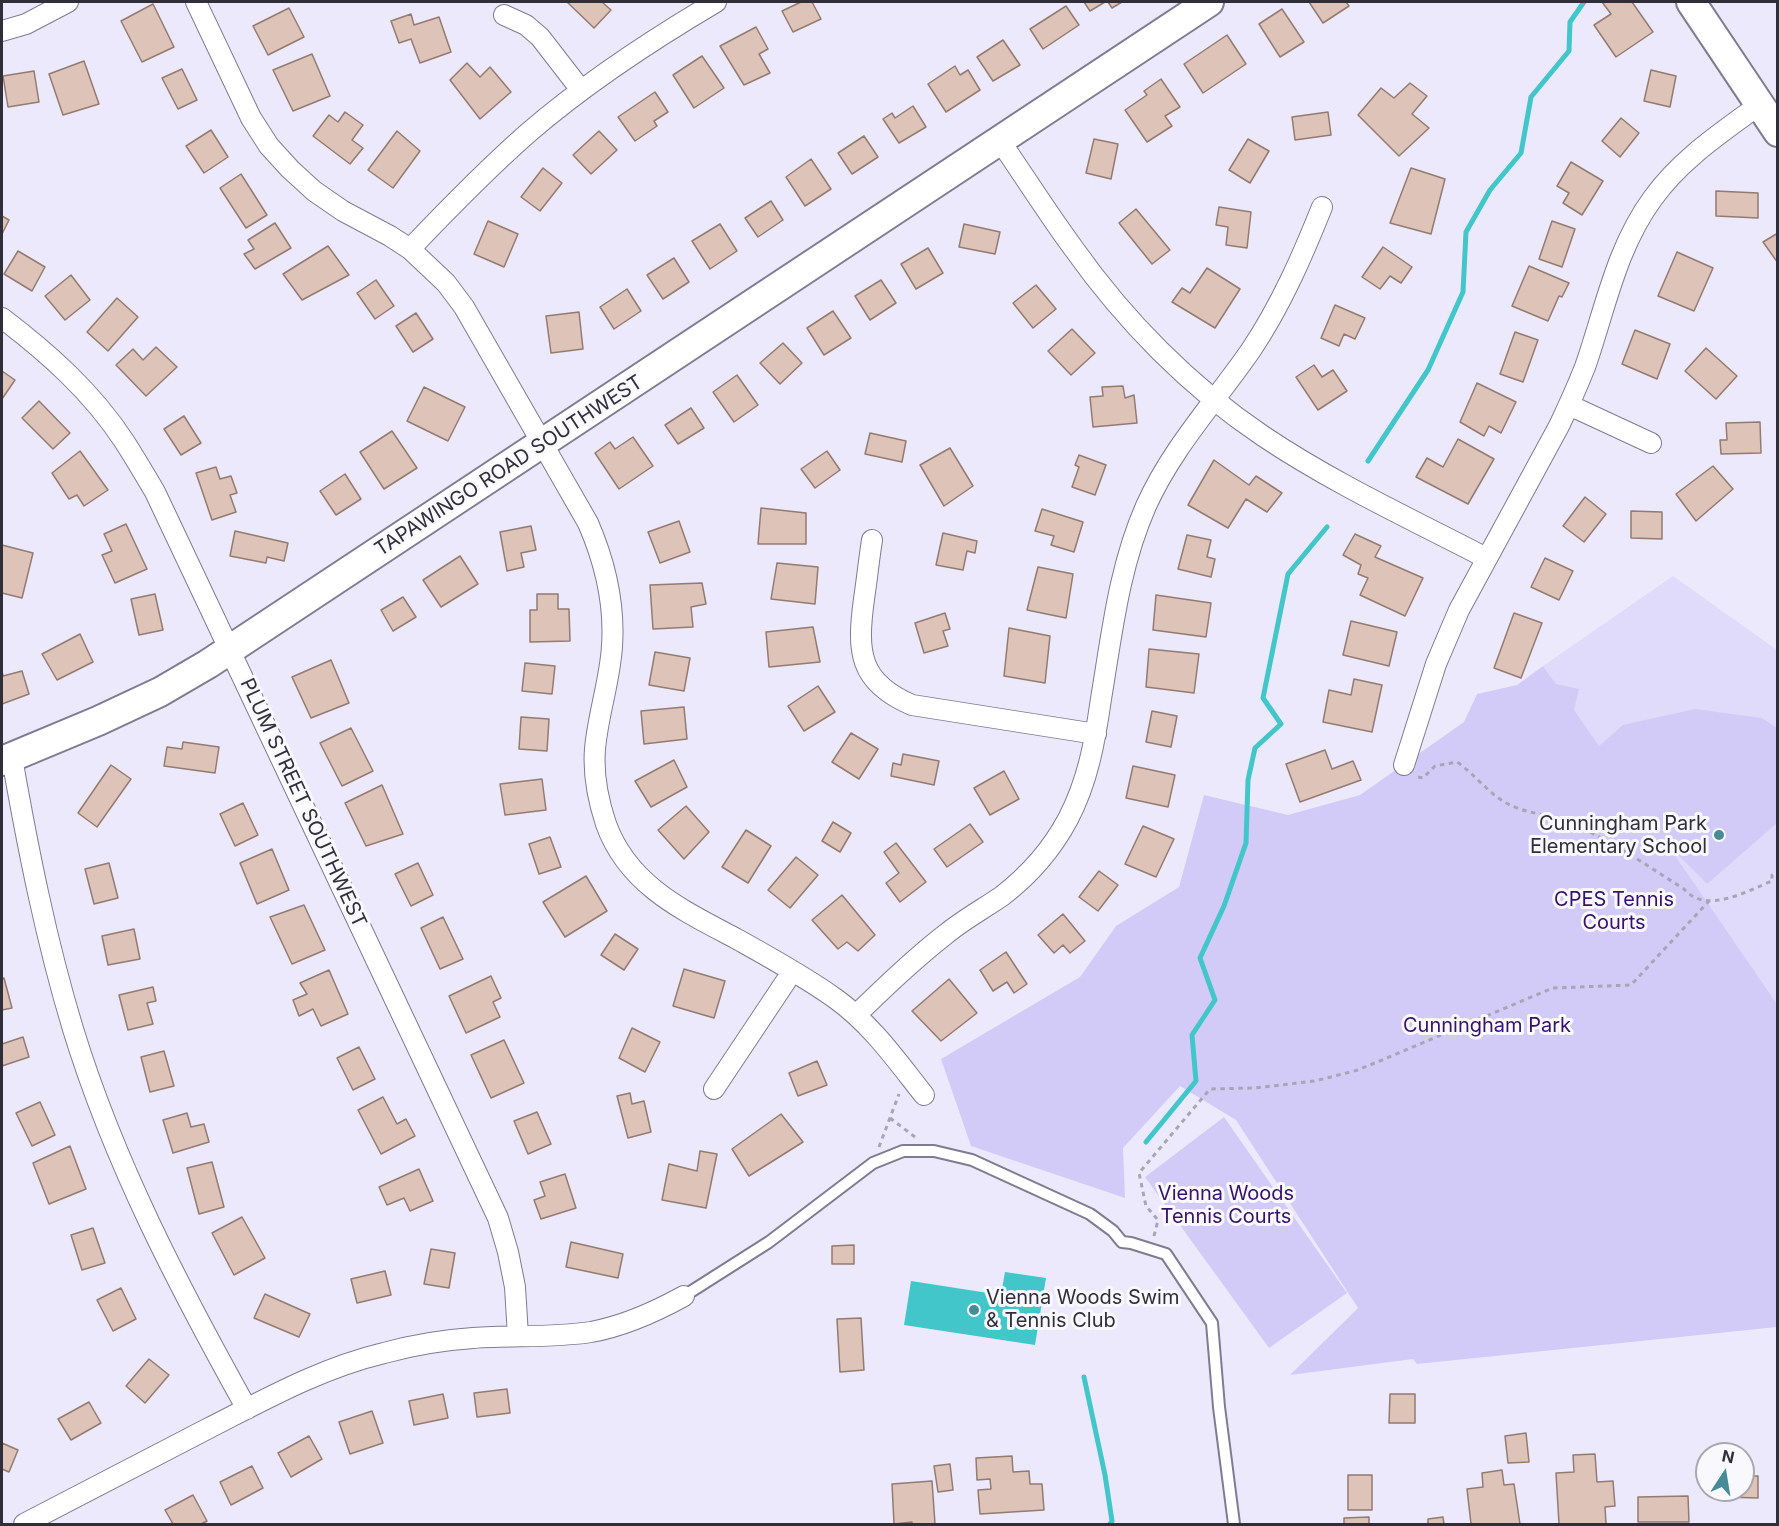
<!DOCTYPE html>
<style>
body{margin:0}
#map{position:relative;width:1779px;height:1526px;overflow:hidden;background:#ece9fd;font-family:Inter,sans-serif}
canvas{display:block}
.frame{position:absolute;inset:0;border:3px solid #302e38;pointer-events:none}
.north{position:absolute;left:1695px;top:1442px;width:60px;height:60px;box-sizing:border-box;background:#f9f9fd;border:2px solid #a9a8ae;border-radius:50%;rotate:12deg;font-size:16px;font-weight:700;line-height:24px;text-align:center;color:#302e38}
.north::after{content:'';display:block;margin:auto;width:21px;height:27px;background:#478b99;clip-path:polygon(50% 0,100% 100%,50% 72%,0 100%)}
</style>
<div id="map">
<canvas width="1779" height="1526"></canvas>
<div class="frame"></div>
<div class="north">N</div>
</div>
<script>
const ctx = document.querySelector('canvas').getContext('2d');
ctx.lineJoin = 'round';
function fillPath(path, color) { ctx.fillStyle = color; ctx.fill(path, 'evenodd'); }
function stroke(path, color, width, dash) { ctx.strokeStyle = color; ctx.lineWidth = width; ctx.lineCap = dash ? 'butt' : 'round'; ctx.setLineDash(dash || []); ctx.stroke(path); }
function label(font, color, halo, rows, align = 'center') {
  ctx.font = font + ' Inter,sans-serif'; ctx.lineWidth = 6; ctx.setLineDash([]); ctx.textBaseline = 'middle'; ctx.strokeStyle = halo; ctx.fillStyle = color; for (const [text, x, y, turn = 0] of rows) {
    ctx.save(); ctx.translate(x, y); ctx.rotate((+turn || 0) * Math.PI / 180); ctx.textAlign = isNaN(turn) ? turn : align; if (halo) ctx.strokeText(text, 0, 0); ctx.fillText(text, 0, 0); ctx.restore();
  }
}
const built = new Path2D(`
 M1673,576L1777,650V1004L1543,666Z`);
const green = new Path2D(`
 M1543,666L1556,684L1579,689L1574,710L1599,746L1623,725L1695,709L1762,718L1777,728V823L1707,884L1667,844L1777,1004V1327L1417,1364L1413,1359L1290,1375L1358,1308L1236,1120L1180,1086L1123,1148L1125,1198L971,1146L941,1059L1080,977L1116,926L1179,887L1204,795L1288,815L1360,795L1464,722L1477,694L1517,685Z
 M1224,1117L1347,1293L1269,1348L1145,1177Z`);
const water = new Path2D(`
 M1005,1272L1046,1278L1035,1345L904,1325L911,1281L1001,1295Z`);
const stream = new Path2D(`
 M1368,461L1428,370L1463,292L1466,232L1490,190L1521,153L1531,97L1569,51L1570,22L1584,2
 M1146,1142L1196,1081L1192,1035L1215,1000L1200,958L1224,906L1246,843L1248,780L1255,748L1281,724L1263,698L1288,574L1327,527
 M1084,1377L1105,1475L1112,1521L1110,1524`);
const building = new Path2D(`
 M567,2H602L611,10L594,28Z
 M801,2H812L821,19L793,32L782,11Z
 M1084,2H1105L1090,11Z
 M1108,2H1122L1112,8Z
 M1309,2H1346L1349,6L1323,23Z
 M1602,2H1632L1653,32L1616,57L1594,25L1611,14Z
 M153,4L174,47L142,62L121,21Z
 M1066,6L1079,25L1043,49L1030,29Z
 M289,8L304,37L268,55L253,26Z
 M1282,9L1304,42L1280,57L1259,24Z
 M411,14L414,25L439,17L451,52L420,63L411,39L399,43L391,21Z
 M756,27L768,49L759,54L770,73L744,85L720,46Z
 M1227,35L1246,64L1203,93L1184,64Z
 M1003,40L1020,65L993,81L977,57Z
 M312,54L330,96L293,111L273,70Z
 M702,56L724,88L694,108L673,75Z
 M84,61L99,104L63,115L49,74Z
 M467,63L480,77L490,67L511,92L480,119L450,80Z
 M955,66L960,75L968,70L980,90L946,112L928,84Z
 M182,69L197,100L178,109L162,78Z
 M1651,70L1676,76L1670,107L1644,101Z
 M34,71L39,102L8,107L3,76Z
 M1161,79L1180,107L1165,116L1172,126L1147,142L1125,110L1147,95L1144,91Z
 M1410,83L1427,96L1412,114L1429,128L1399,156L1358,115L1381,88L1394,98Z
 M655,92L668,112L654,121L657,126L635,141L618,117Z
 M913,106L926,127L899,143L883,119L892,113L895,118Z
 M345,112L363,125L352,140L363,148L350,164L313,136L329,115L338,122Z
 M1328,112L1331,135L1295,140L1292,117Z
 M1621,118L1639,133L1620,157L1602,141Z
 M211,130L228,157L204,173L186,146Z
 M397,131L420,151L393,188L368,170Z
 M599,131L617,150L591,174L573,155Z
 M864,136L878,157L852,174L838,153Z
 M1094,139L1118,144L1111,179L1086,173Z
 M1248,139L1269,151L1250,183L1229,170Z
 M811,159L831,189L805,206L786,177Z
 M1571,162L1603,181L1582,215L1563,203L1569,193L1557,186Z
 M543,168L562,183L540,211L521,197Z
 M1411,168L1445,179L1431,234L1390,223Z
 M241,174L267,215L246,228L220,188Z
 M1716,191L1758,193V218L1716,216Z
 M771,201L783,220L758,237L745,218Z
 M1219,207L1251,212L1247,248L1226,245L1228,227L1216,225Z
 M1136,209L1170,250L1152,264L1119,223Z
 M2,216L9,220L2,234Z
 M488,221L518,234L504,267L474,254Z
 M1552,221L1575,229L1562,267L1539,259Z
 M275,223L291,248L255,269L244,254L254,249L248,240Z
 M720,224L737,251L710,269L692,241Z
 M964,224L1000,232L995,254L959,247Z
 M1778,233V263L1763,242Z
 M328,246L349,275L302,300L283,274Z
 M1383,247L1412,267L1401,283L1390,276L1380,289L1362,277Z
 M928,248L943,273L916,289L901,264Z
 M18,251L45,267L32,291L4,274Z
 M1677,252L1713,268L1694,311L1658,296Z
 M674,258L689,282L663,299L647,275Z
 M1529,266L1569,283L1562,297L1559,296L1548,321L1512,306Z
 M1207,268L1240,289L1215,328L1172,302L1182,288L1190,293Z
 M71,275L90,300L65,320L45,296Z
 M376,280L394,306L375,319L357,293Z
 M881,280L896,303L870,320L855,296Z
 M1036,285L1056,309L1033,328L1013,303Z
 M627,289L641,311L614,329L600,307Z
 M117,298L138,317L108,351L87,332Z
 M1335,305L1365,318L1355,339L1344,334L1339,346L1321,338Z
 M833,311L851,338L824,355L807,328Z
 M579,312L583,349L551,353L546,316Z
 M416,313L433,339L413,352L396,326Z
 M1072,329L1095,353L1071,375L1048,351Z
 M1635,330L1670,344L1657,379L1622,364Z
 M1515,332L1538,340L1523,382L1500,374Z
 M783,343L802,363L780,384L760,363Z
 M156,347L177,367L146,396L116,365L133,349L143,360Z
 M1706,348L1737,376L1716,399L1685,371Z
 M1314,365L1322,377L1333,370L1347,391L1318,410L1296,377Z
 M2,371L15,380L2,399Z
 M737,375L758,405L734,422L713,392Z
 M1477,383L1516,402L1501,433L1489,426L1484,436L1460,422Z
 M1123,386L1125,398L1134,395L1137,423L1093,427L1090,397L1103,396L1102,387Z
 M424,387L465,407L448,441L407,421Z
 M39,401L70,433L53,449L22,418Z
 M691,408L704,428L678,444L665,425Z
 M184,416L201,443L181,455L164,429Z
 M1760,422L1761,453L1721,454L1720,440H1727L1726,423Z
 M392,431L417,468L384,489L360,452Z
 M870,433L906,441L902,462L865,454Z
 M633,437L653,466L619,489L595,453L610,442L615,449Z
 M1458,439L1494,459L1468,504L1416,477L1427,458L1443,467Z
 M950,448L973,486L944,506L920,465Z
 M80,451L108,490L84,506L77,495L69,499L52,473Z
 M827,451L840,470L815,488L801,469Z
 M1079,455L1106,465L1095,495L1072,487L1079,467L1075,465Z
 M1214,460L1249,485L1256,476L1282,493L1267,512L1246,499L1228,528L1188,505Z
 M1713,466L1733,489L1696,521L1676,494Z
 M216,467L220,479L231,476L237,493L230,495L236,512L212,520L196,473Z
 M345,474L361,499L336,515L320,491Z
 M1585,497L1606,514L1584,542L1563,526Z
 M761,508L806,513V544H758Z
 M1042,509L1083,522L1074,552L1051,545L1054,536L1035,531Z
 M1631,511L1662,512V539L1631,538Z
 M679,521L690,552L660,563L648,532Z
 M126,524L147,569L115,583L102,555L112,551L104,534Z
 M531,526L536,550L521,553L524,567L507,571L500,532Z
 M235,531L288,543L284,561L267,557L266,563L230,556Z
 M943,533L977,541L975,553L967,551L963,570L936,565Z
 M1355,534L1381,546L1375,557L1423,578L1405,616L1360,595L1368,578L1358,574L1361,565L1343,555Z
 M1187,535L1211,540L1207,557L1215,559L1211,577L1178,569Z
 M2,545L33,553L22,598L2,593Z
 M460,556L478,584L441,607L423,580Z
 M1545,558L1573,571L1559,600L1531,587Z
 M777,563L818,567L815,604L771,599Z
 M1038,567L1073,574L1066,618L1027,610Z
 M702,583L706,604L691,607L693,627L653,629L650,585Z
 M155,594L163,630L139,635L131,599Z
 M537,594H558V609H569L570,641L530,642V610H537Z
 M1156,595L1211,603L1206,637L1153,630Z
 M403,597L416,617L393,631L381,610Z
 M945,613L950,629L943,631L948,646L924,653L915,623Z
 M1514,613L1542,623L1521,678L1494,668Z
 M1351,621L1397,632L1389,666L1343,655Z
 M813,627L820,662L769,667L766,632Z
 M1009,628L1050,636L1045,683L1004,676Z
 M80,634L93,662L57,680L42,654Z
 M1149,649L1199,654L1194,693L1146,687Z
 M655,652L690,658L684,691L649,685Z
 M331,660L349,703L311,718L292,677Z
 M525,663L555,666L552,694L522,691Z
 M2,671L3,676L22,671L29,694L2,704Z
 M1354,679L1382,685L1372,732L1323,722L1329,690L1351,695Z
 M818,686L835,712L804,731L788,706Z
 M684,707L687,739L644,744L641,711Z
 M1152,711L1177,716L1171,747L1146,742Z
 M521,717L549,719L547,751L519,749Z
 M351,728L373,771L342,786L320,743Z
 M851,733L878,749L859,779L832,762Z
 M183,742L219,747L215,773L164,766L167,747L182,749Z
 M1325,750L1332,769L1353,761L1361,780L1300,802L1286,764Z
 M903,754L939,761L934,785L891,776L893,763L901,765Z
 M674,760L687,787L651,807L635,781Z
 M111,765L131,779L97,827L78,813Z
 M1133,766L1175,775L1168,807L1126,798Z
 M1004,771L1019,799L990,815L974,788Z
 M542,779L546,810L505,815L500,784Z
 M382,785L403,834L366,846L345,803Z
 M243,803L258,835L235,846L220,814Z
 M686,806L709,832L684,859L658,830Z
 M833,822L851,833L840,852L822,841Z
 M970,824L983,842L947,867L934,849Z
 M1143,826L1174,839L1156,877L1125,864Z
 M746,830L771,846L748,883L722,867Z
 M550,837L561,867L539,874L529,844Z
 M896,843L926,882L900,902L886,883L899,873L884,852Z
 M272,849L289,890L257,904L240,863Z
 M796,857L818,875L790,908L768,890Z
 M109,863L118,898L94,904L85,869Z
 M418,863L433,895L411,906L395,874Z
 M1099,871L1118,885L1098,911L1079,897Z
 M586,876L607,911L565,937L543,902Z
 M842,895L875,935L858,951L847,942L838,949L812,920Z
 M304,905L325,950L292,964L270,917Z
 M1063,914L1085,941L1070,953L1063,945L1054,953L1038,935Z
 M443,917L463,959L440,969L421,928Z
 M134,929L140,959L108,965L102,936Z
 M615,934L638,949L624,970L601,955Z
 M1006,952L1027,984L1014,993L1007,982L993,991L980,970Z
 M684,969L725,981L714,1018L673,1006Z
 M329,970L348,1014L321,1026L313,1009L299,1016L293,1000L307,994L300,983Z
 M491,976L501,998L493,1002L500,1017L466,1033L449,996Z
 M4,978L12,1008L2,1010V979Z
 M949,979L977,1013L941,1041L912,1011Z
 M153,987L156,1001L147,1003L153,1024L128,1030L119,995Z
 M632,1028L660,1042L645,1072L619,1058Z
 M23,1037L29,1057L2,1066V1044Z
 M504,1040L524,1083L491,1098L471,1055Z
 M359,1047L375,1079L353,1090L337,1058Z
 M164,1051L174,1086L150,1092L141,1057Z
 M817,1061L827,1085L798,1096L789,1073Z
 M630,1093L632,1104L644,1101L651,1132L628,1138L617,1096Z
 M383,1097L397,1124L406,1119L415,1136L381,1154L358,1110Z
 M40,1102L55,1135L32,1146L16,1113Z
 M537,1112L551,1144L528,1154L514,1121Z
 M187,1113L191,1127L204,1124L209,1142L173,1153L163,1120Z
 M781,1114L803,1142L749,1176L732,1149Z
 M70,1146L86,1189L49,1204L33,1163Z
 M700,1151L717,1154L706,1208L662,1200L669,1164L697,1171Z
 M212,1162L224,1207L199,1214L187,1168Z
 M419,1169L433,1201L410,1211L404,1198L387,1205L379,1187Z
 M565,1174L576,1208L541,1219L534,1200L545,1196L540,1182Z
 M242,1217L265,1258L234,1275L212,1233Z
 M93,1228L105,1263L82,1270L71,1235Z
 M571,1242L623,1254L618,1278L566,1267Z
 M854,1245V1264H832V1246Z
 M431,1249L455,1253L449,1288L424,1284Z
 M385,1271L391,1295L357,1303L351,1279Z
 M121,1288L136,1319L113,1331L97,1300Z
 M265,1294L310,1314L299,1337L254,1318Z
 M861,1318L864,1370L840,1372L837,1319Z
 M149,1359L169,1375L145,1403L126,1386Z
 M507,1389L510,1413L477,1417L474,1393Z
 M443,1394L448,1418L414,1425L409,1401Z
 M1390,1394H1415V1423H1389Z
 M89,1402L101,1423L71,1440L58,1419Z
 M372,1411L383,1443L350,1454L339,1422Z
 M1526,1433L1529,1462L1508,1463L1505,1436Z
 M309,1436L322,1459L291,1477L278,1453Z
 M2,1443L18,1450L9,1472L2,1469Z
 M1595,1454L1597,1482L1613,1481L1615,1506L1605,1507L1606,1524H1559L1556,1473L1574,1472L1573,1455Z
 M1012,1456L1013,1472L1029,1471L1030,1484H1042L1044,1510L980,1514L978,1490L991,1489L990,1479L977,1480L976,1458Z
 M950,1464L953,1490L938,1492L934,1466Z
 M252,1466L263,1488L231,1505L220,1482Z
 M1502,1470L1504,1485L1514,1484L1520,1524H1471L1467,1489L1483,1487L1482,1473Z
 M1348,1475H1372V1510H1348Z
 M1743,1476H1758V1498L1724,1497V1490H1743Z
 M932,1481L935,1524H912V1522L894,1524L892,1484Z
 M193,1495L207,1521L201,1524H173L165,1510Z
 M1688,1496L1689,1522H1638V1497Z
 M1369,1517V1524H1344V1518Z
 M1443,1517L1444,1524H1428V1519Z`);
const path = new Path2D(`
 M1418,777L1423,778L1435,766L1457,762C1476,775 1489,795 1510,805C1528,814 1549,814 1568,822C1609,839 1646,865 1684,889C1706,915 1747,891 1772,881V875L1778,871
 M890,1118L915,1137
 M879,1147L899,1094
 M1154,1236L1158,1220L1146,1206L1139,1173L1210,1089L1254,1088L1315,1081L1358,1070L1553,988L1631,985L1710,900`);
const lane = new Path2D(`
 M684,1296L769,1242L873,1163L903,1151H934L972,1160L1090,1214L1113,1231L1122,1242L1131,1243L1166,1254L1212,1323L1219,1407L1234,1524`);
const street = new Path2D(`
 M196,2L251,118L269,146L290,169L314,191L343,211L390,236L410,249L446,283L464,307L588,523C605,562 615,602 612,646C610,681 598,714 595,749C593,774 598,800 606,824C628,885 682,910 735,938C769,957 804,976 836,999C872,1025 897,1061 924,1095
 M504,15L526,25L540,37L581,90
 M2,31L26,24L68,2
 M1000,141C1025,177 1048,214 1074,249C1125,321 1190,387 1263,436C1333,483 1411,519 1486,558
 M410,249C448,209 486,170 528,133C586,83 650,41 716,2
 M2,318C48,353 92,392 124,441C135,458 145,475 155,492L498,1218L508,1252L515,1287L518,1336
 M1569,405L1651,443
 M872,540C869,559 867,579 864,599C857,651 858,682 912,705L1096,734
 M12,758C28,849 46,940 73,1029C114,1163 179,1287 247,1409
 M1404,765L1436,664L1459,610L1559,426C1568,407 1577,387 1585,367C1605,310 1616,248 1653,198C1681,159 1721,133 1759,105
 M856,1015C885,987 914,959 946,934C963,920 983,909 1002,896C1028,876 1052,849 1068,819C1088,781 1095,741 1101,699C1112,633 1119,567 1146,506C1172,448 1215,402 1251,350C1281,305 1302,257 1322,207
 M714,1089L792,972
 M24,1524C86,1492 148,1460 209,1428C266,1399 321,1368 384,1353C413,1345 443,1340 473,1338C512,1335 552,1338 591,1332C624,1326 655,1312 684,1296`);
const secondary = new Path2D(`
 M1691,2L1778,132
 M2,761L98,721L160,692L208,664L1209,2`);
const markers = [
 [1719,835,6,"#478b99"],
 [974,1310,6,"#478b99"]
];
const streetNames = [
 ["TAPAWINGO ROAD SOUTHWEST",509,466,-33],
 ["PLUM STREET SOUTHWEST",303,803,65]
];
const poiNames = [
 ["Cunningham Park",1707,824],
 ["Elementary School",1707,847],
 ["Vienna Woods Swim",986,1298,"left"],
 ["& Tennis Club",986,1321,"left"]
];
const parkNames = [
 ["CPES Tennis",1614,900],
 ["Courts",1614,923],
 ["Cunningham Park",1487,1026],
 ["Vienna Woods",1226,1194],
 ["Tennis Courts",1226,1217]
];
fillPath(built, '#e0dbfa');
fillPath(green, '#d3cbf7');
fillPath(water, '#42c6ca');
stroke(stream, '#42c6ca', 5);
fillPath(building, '#ddc3b8');
stroke(building, '#937b72', 1.5);
stroke(lane, '#7f7b91', 14);
stroke(street, '#7f7b91', 22);
stroke(secondary, '#7f7b91', 32);
stroke(path, '#a8a5b5', 3, [4.5, 4.5]);
stroke(lane, '#fff', 10);
stroke(street, '#fff', 20);
stroke(secondary, '#fff', 28);
for (const [x, y, r, color] of markers) { const dot = new Path2D(); dot.arc(x, y, r, 0, 2 * Math.PI); ctx.fillStyle = color; ctx.fill(dot); stroke(dot, '#f9f9fd', 2); }
label('20px', '#302e38', '#f9f9fd', streetNames);
label('20px', '#302e38', '#f9f9fd', poiNames, 'right');
label('20px', '#35116b', '#f9f9fd', parkNames);
</script>
